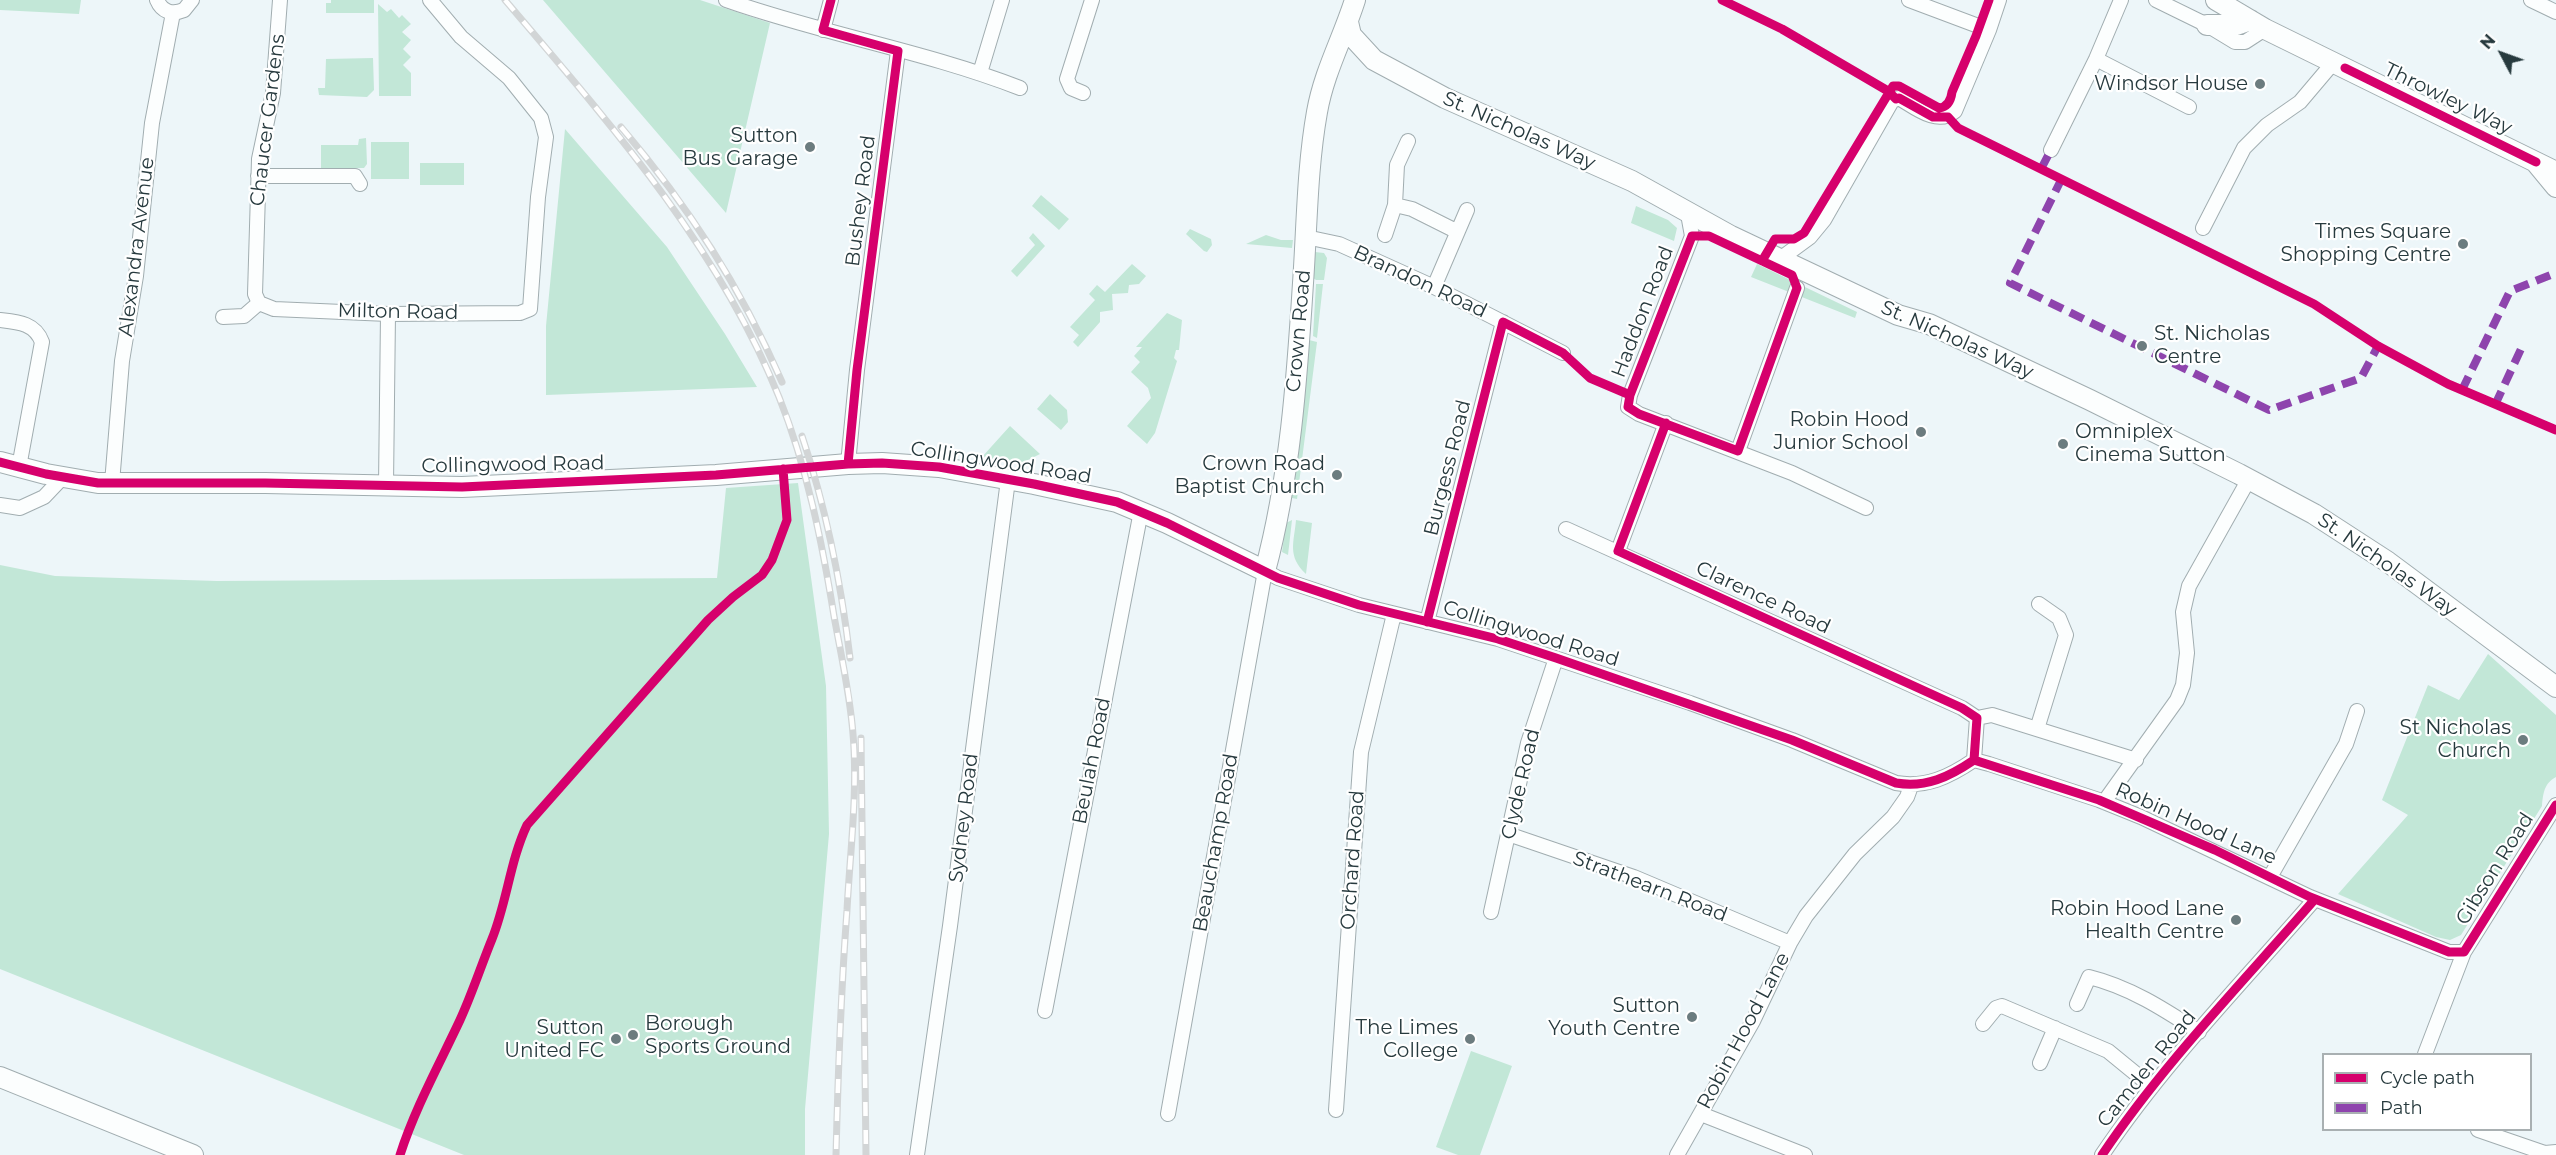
<!DOCTYPE html>
<style>
body{margin:0}
#map{position:relative;width:2556px;height:1155px;overflow:hidden;background:#edf6f9;font-family:Montserrat,sans-serif}
canvas{display:block}
.legend{position:absolute;left:2322px;top:1053px;width:210px;height:78px;box-sizing:border-box;background:#fff;border:2px solid #a9b0b2;margin:0;padding:8px 10px;list-style:none;font-size:18px;color:#273a3e}
.legend li{display:flex;align-items:center;gap:12px;height:30px}
.legend b{width:30px;border:2px solid #a9b0b2}
.north{position:absolute;left:2472px;top:24px;width:60px;height:60px;-webkit-text-stroke:4px #fff;paint-order:stroke;rotate:311deg;font-size:16px;font-weight:700;line-height:24px;text-align:center;color:#273a3e}
.north::after{content:'';display:block;margin:auto;width:21px;height:27px;background:#273a3e;clip-path:polygon(50% 0,100% 100%,50% 72%,0 100%)}
</style>
<div id="map">
<canvas width="2556" height="1155"></canvas>
<ul class="legend">
<li><b style="height:8px;background:#d6006c"></b>Cycle path</li>
<li><b style="height:8px;background:#8e44ad"></b>Path</li>
</ul>
<div class="north">N</div>
</div>
<script>
const ctx = document.querySelector('canvas').getContext('2d');
ctx.lineJoin = 'round';
function fillPath(path, color) { ctx.fillStyle = color; ctx.fill(path, 'evenodd'); }
function stroke(path, color, width, dash) { ctx.strokeStyle = color; ctx.lineWidth = width; ctx.lineCap = dash ? 'butt' : 'round'; ctx.setLineDash(dash || []); ctx.stroke(path); }
function label(font, color, halo, rows, align = 'center') {
  ctx.font = font + ' Montserrat,sans-serif'; ctx.lineWidth = 4.5; ctx.setLineDash([]); ctx.textBaseline = 'middle'; ctx.strokeStyle = halo; ctx.fillStyle = color; for (const [text, x, y, turn = 0] of rows) {
    ctx.save(); ctx.translate(x, y); ctx.rotate((+turn || 0) * Math.PI / 180); ctx.textAlign = isNaN(turn) ? turn : align; if (halo) ctx.strokeText(text, 0, 0); ctx.fillText(text, 0, 0); ctx.restore();
  }
}
const green = new Path2D(`
 M0,0H81L79,14L0,10Z
 M331,0H374V13H326V3H331Z
 M543,0H700L770,23L726,213Z
 M378,4L387,12L391,9L399,18L402,15L411,24L402,32L411,40L403,49L411,57L403,65L411,73V96H379Z
 M373,58L374,90L367,97L319,95L318,88H325L326,59Z
 M565,129L667,247L725,334L757,387L546,395V326Z
 M366,138L367,164L364,168H327L326,171H321V145H358L359,139Z
 M371,142H409V179H371Z
 M420,163H464V185H420Z
 M1041,195L1069,219L1059,230L1032,206Z
 M1636,206L1668,220L1677,228L1674,241L1631,223Z
 M1190,229L1211,239L1212,245L1207,252L1204,251L1186,234Z
 M1033,233L1045,246L1017,277L1011,271L1035,245L1029,238Z
 M1266,235L1281,240H1293L1292,248L1246,244Z
 M1315,252L1324,253L1327,258L1324,280H1316L1312,277Z
 M1132,264L1146,276L1139,284L1129,285L1128,293L1112,294L1113,310L1100,312V322L1078,347L1073,342L1079,335L1070,327L1095,300L1089,294L1097,285L1105,292Z
 M1757,264L1857,312L1855,318L1751,277Z
 M1316,284H1323L1317,338L1313,336Z
 M1167,313L1182,320L1179,350H1176L1174,358L1177,361L1155,433L1147,444L1127,426L1151,398L1148,388L1131,372L1140,362L1134,356L1142,347H1136Z
 M1309,340L1317,342L1297,499L1292,498L1291,494Z
 M1050,394L1067,410L1068,422L1061,430L1037,409Z
 M1010,426L1040,454L1020,464L982,457Z
 M798,483L826,686L829,834L805,1109V1155H464L0,969V565L55,576L217,581L717,578L726,488Z
 M1292,520L1288,555L1282,552L1286,523Z
 M1296,520L1312,523L1306,574C1287,556 1294,543 1296,520Z
 M2488,654L2556,715V777C2544,783 2543,794 2542,806L2461,935L2450,940L2436,937L2338,894L2408,815L2382,800L2428,685L2459,700Z
 M1471,1051L1512,1066L1480,1155H1458L1436,1147Z`);
const street = new Path2D(`
 M157,0C162,12 172,15 184,10L192,0
 M280,0L273,93L259,159L255,294L259,303L274,309L388,314L520,313L530,309L538,197L546,137L541,118L509,78L461,37L430,0
 M726,0C822,34 925,51 1020,88
 M1909,0L1989,30
 M2156,0L2207,25L2235,42H2245L2265,29
 M2531,0L2556,12
 M823,30L831,0
 M2096,59L2189,107
 M980,73L1002,0
 M1083,93L1071,88L1067,79L1092,0
 M2051,150L2096,59L2121,0
 M258,176H355L360,184
 M1395,205L1412,209L1456,231
 M1688,214L1692,236L1630,395L1628,407L1639,414L1792,473L1866,508
 M2203,228L2244,148L2267,125L2300,102L2333,63
 M1385,235L1395,205L1397,165L1408,141
 M1306,237L1339,244L1434,287L1563,353
 M1780,259L1810,237L1824,220L1892,101L1899,98C1916,108 1937,126 1955,111L1989,30L1999,0
 M1434,287L1467,210
 M223,317L244,316L259,303
 M0,320C18,322 35,323 42,342L19,467
 M1738,451L1797,288
 M848,464L857,370L898,51
 M112,483L122,361L136,276L152,123L173,13
 M386,485L388,314
 M0,505L20,508L44,497L63,477
 M1566,529L1962,708L1977,718L1992,715L2136,760
 M1618,551L1666,423
 M1427,622L1503,322
 M2037,729L2066,635L2059,618L2039,604
 M1974,760L1977,718
 M2104,802L2177,700L2183,685L2187,653L2183,612L2189,586L2249,479
 M1508,834L1634,877L1790,943
 M2270,877L2346,744L2357,711
 M1491,912L1528,743L1556,658
 M2077,1004L2089,977C2130,987 2165,1010 2199,1032
 M1045,1011L1141,511
 M1983,1024L1996,1008L2002,1006L2108,1051L2152,1087
 M2425,1054L2464,952L2556,805
 M2040,1063L2055,1028
 M1336,1110L1361,752L1394,614
 M1168,1114L1265,571L1278,578L1359,605L1498,639L1690,703L1792,740L1896,783C1926,788 1949,777 1974,760L1989,764L2099,800L2141,817L2310,897L2449,952H2464
 M1701,1114L1805,1155
 M2478,1130L2545,1153L2556,1152
 M917,1155L950,926L1008,480
 M1677,1155L1753,1021L1790,943L1806,916L1855,854L1893,817L1907,797L1911,786
 M2102,1155C2162,1065 2244,981 2315,899`);
const secondary = new Path2D(`
 M2216,0L2265,29L2556,172
 M1348,22L1351,35L1374,60L1445,98L1632,181L1731,236L1898,315L1929,324L2090,400L2239,474L2314,514L2388,562L2556,687
 M2207,25H2236L2250,20
 M2537,164L2556,187
 M0,462L46,474L98,483H265L462,487L716,475L848,464L882,463L939,467L1034,484L1117,502L1167,523L1265,571C1290,478 1297,379 1303,283C1307,226 1307,168 1317,112C1324,72 1343,38 1355,0
 M0,1077L193,1155`);
const rail = new Path2D(`
 M505,0C609,122 718,246 779,397C807,467 822,542 834,616C841,655 850,694 853,734C858,792 850,852 847,910C841,991 838,1073 836,1155
 M621,127C689,207 740,286 782,382
 M802,436C826,508 841,582 850,658
 M861,738L866,1155`);
const quiet = new Path2D(`
 M2041,169L2051,150
 M2062,178L2010,283L2269,410L2361,378L2378,346
 M2462,390L2510,291L2556,273
 M2495,405L2521,349`);
const cycleway = new Path2D(`
 M831,0L823,30L898,51L857,370L848,464
 M1722,0L1782,29L1888,91L1896,99L1899,98L1933,117H1948L1958,128L2314,304L2378,346L2448,384L2556,430
 M2345,68L2536,162
 M1692,236H1709L1792,275L1797,288L1738,451L1639,414L1628,407L1630,395Z
 M1762,261L1775,239H1794L1804,233L1893,86H1899L1939,108C1948,107 1951,100 1952,92L1976,36L1989,0
 M1666,423L1618,551L1962,708L1977,718L1974,760
 M0,462L46,474L98,483H265L462,487L716,475L848,464L882,463L939,467L1034,484L1117,502L1167,523L1278,578L1359,605L1498,639L1556,658L1792,740L1896,783C1926,788 1949,777 1974,760L2099,800L2215,850L2310,897L2449,952H2464L2556,805
 M1427,622L1503,322L1563,353L1590,378L1630,395
 M400,1155C415,1108 439,1065 460,1020C472,994 481,966 492,939C507,902 510,861 527,825L708,620L733,597L762,575L772,560L787,520L783,469
 M2102,1155C2162,1065 2244,981 2315,899`);
const markers = [
 [2260,84,6,"#6c7c7f"],
 [810,147,6,"#6c7c7f"],
 [2463,244,6,"#6c7c7f"],
 [2142,346,6,"#6c7c7f"],
 [1921,432,6,"#6c7c7f"],
 [2063,444,6,"#6c7c7f"],
 [1337,475,6,"#6c7c7f"],
 [2523,740,6,"#6c7c7f"],
 [2236,920,6,"#6c7c7f"],
 [1692,1017,6,"#6c7c7f"],
 [633,1035,6,"#6c7c7f"],
 [616,1039,6,"#6c7c7f"],
 [1470,1039,6,"#6c7c7f"]
];
const poiNames = [
 ["Windsor House",2248,84],
 ["Sutton",798,136],
 ["Bus Garage",798,159],
 ["Times Square",2451,232],
 ["Shopping Centre",2451,255],
 ["St. Nicholas",2154,334,"left"],
 ["Centre",2154,357,"left"],
 ["Robin Hood",1909,420],
 ["Junior School",1909,443],
 ["Omniplex",2075,432,"left"],
 ["Cinema Sutton",2075,455,"left"],
 ["Crown Road",1325,464],
 ["Baptist Church",1325,487],
 ["St Nicholas",2511,728],
 ["Church",2511,751],
 ["Robin Hood Lane",2224,909],
 ["Health Centre",2224,932],
 ["Sutton",1680,1006],
 ["Youth Centre",1680,1029],
 ["Borough",645,1024,"left"],
 ["Sports Ground",645,1047,"left"],
 ["Sutton",604,1028],
 ["United FC",604,1051],
 ["The Limes",1458,1028],
 ["College",1458,1051]
];
const streetNames = [
 ["Throwley Way",2448,99,26],
 ["Chaucer Gardens",268,120,-83],
 ["St. Nicholas Way",1519,131,24],
 ["Bushey Road",861,201,-83],
 ["Alexandra Avenue",137,247,-83],
 ["Brandon Road",1420,282,25],
 ["Milton Road",398,312,1],
 ["Haddon Road",1643,312,-69],
 ["Crown Road",1299,331,-85],
 ["St. Nicholas Way",1957,340,24],
 ["Collingwood Road",1001,463,9],
 ["Collingwood Road",513,465,-1],
 ["Burgess Road",1448,468,-76],
 ["St. Nicholas Way",2387,565,35],
 ["Clarence Road",1763,598,25],
 ["Collingwood Road",1531,634,17],
 ["Beulah Road",1092,761,-79],
 ["Clyde Road",1521,784,-77],
 ["Sydney Road",964,818,-83],
 ["Robin Hood Lane",2196,824,24],
 ["Beauchamp Road",1216,843,-80],
 ["Orchard Road",1353,860,-86],
 ["Gibson Road",2495,869,-58],
 ["Strathearn Road",1650,887,21],
 ["Robin Hood Lane",1744,1031,-62],
 ["Camden Road",2147,1069,-51]
];
fillPath(green, '#c2e7d7');
stroke(street, '#a1adb0', 16);
stroke(secondary, '#a1adb0', 22);
stroke(street, '#fcfefe', 14);
stroke(secondary, '#fcfefe', 20);
stroke(rail, '#d2d5d6', 7);
stroke(rail, '#fff', 4.5, [14]);
stroke(quiet, '#8e44ad', 8, [15, 8]);
stroke(cycleway, '#d6006c', 9);
for (const [x, y, r, color] of markers) { const dot = new Path2D(); dot.arc(x, y, r, 0, 2 * Math.PI); ctx.fillStyle = color; ctx.fill(dot); stroke(dot, '#fff', 2); }
label('20px', '#273a3e', '#fff', poiNames, 'right');
label('20px', '#273a3e', '#fff', streetNames);
</script>
